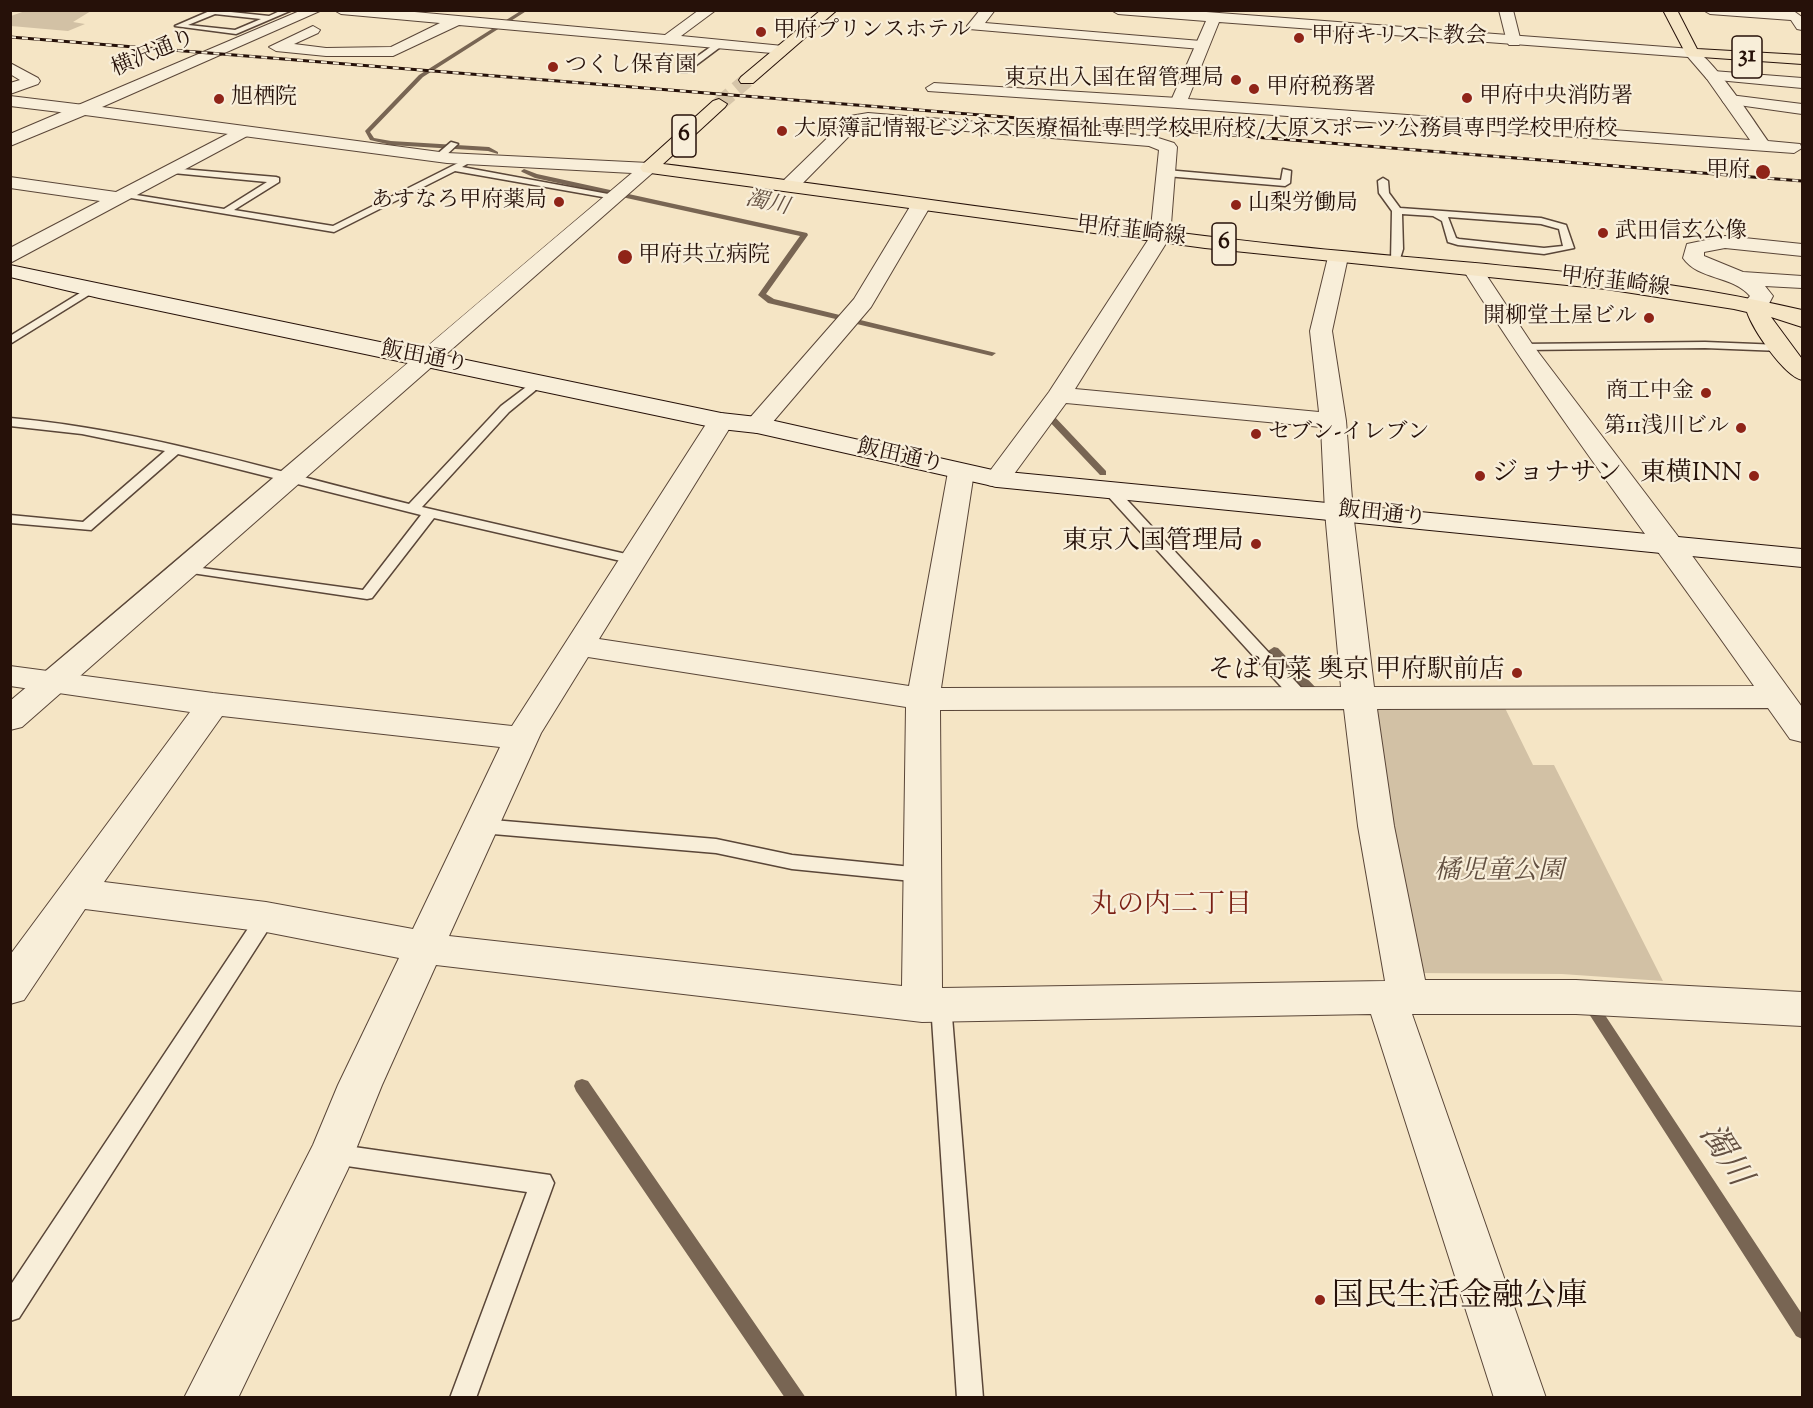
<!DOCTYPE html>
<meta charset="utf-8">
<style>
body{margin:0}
#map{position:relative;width:1813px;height:1408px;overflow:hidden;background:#f5e5c5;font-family:"Sorts Mill Goudy",serif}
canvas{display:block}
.frame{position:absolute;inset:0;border:12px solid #261109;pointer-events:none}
</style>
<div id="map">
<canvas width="1813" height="1408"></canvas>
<div class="frame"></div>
</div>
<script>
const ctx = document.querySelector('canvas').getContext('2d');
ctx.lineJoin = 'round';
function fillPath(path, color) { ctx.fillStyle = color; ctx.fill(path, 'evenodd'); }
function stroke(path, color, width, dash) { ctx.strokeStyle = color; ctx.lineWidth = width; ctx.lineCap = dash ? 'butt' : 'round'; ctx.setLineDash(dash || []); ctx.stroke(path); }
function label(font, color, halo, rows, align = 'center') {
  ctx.font = font + ' "Sorts Mill Goudy","Noto Serif JP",serif'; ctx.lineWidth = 4.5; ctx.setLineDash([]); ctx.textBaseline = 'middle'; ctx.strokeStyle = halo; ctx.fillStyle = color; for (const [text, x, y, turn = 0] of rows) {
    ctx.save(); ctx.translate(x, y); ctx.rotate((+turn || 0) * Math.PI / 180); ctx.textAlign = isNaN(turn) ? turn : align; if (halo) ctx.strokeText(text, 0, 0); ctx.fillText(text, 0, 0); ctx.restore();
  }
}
const green = new Path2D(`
 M25,11V10L91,11L73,22L85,24L68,31L11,26V16Z
 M1505,708L1533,765H1554L1663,981L1562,974L1415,973L1373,709Z`);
const stream = new Path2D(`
 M522,10H528L423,77L370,132L374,138L391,141L489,147L498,152V154L488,151L391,145L370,140L365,131L419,75Z
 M524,169L537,174L807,233L808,235L766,294L774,299L996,353L992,356L768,303L758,295L800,236L535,178L522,172L521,171Z
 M1050,414L1053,415L1106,471V475H1100L1047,419L1045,417Z
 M1274,647L1278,648L1318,690L1320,693L1318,696H1310L1270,654L1268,651Z
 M1596,1007L1601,1009L1802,1314V1339L1796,1336L1591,1017L1588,1013L1591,1009Z
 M582,1079L588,1081L806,1398H785L576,1091L574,1086L576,1081Z`);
const primaryTunnel = new Path2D(`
 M719,104L747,80`);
const service = new Path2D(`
 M212,10L269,16L282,10H292L236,34L175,26ZM215,14L261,19L235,30L188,25Z
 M716,43L723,45L687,72H681V68Z
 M451,142L458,144L442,159H436V155Z
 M470,157L474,160L462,167L619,196L614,199L455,171L334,232L119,196L124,193L224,209L267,182L173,173L170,172V168L276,177L279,178V182L234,210L333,226Z
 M1283,169L1291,171L1290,183L1285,186L1166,176L1161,173L1166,170L1281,180Z
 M1383,178L1388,181L1389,193L1400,208L1541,218L1566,225L1574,248L1544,254L1458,245L1448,242L1442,221L1433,216L1402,214L1403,249L1399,262H1391L1392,211L1379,193L1378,181ZM1448,217L1541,224L1559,229L1563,246L1544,248L1459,239L1456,238Z
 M88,288L97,290L10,344V336Z
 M1705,342L1781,345L1787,348L1781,351L1705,348L1523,350L1517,347L1523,344Z
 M538,378L542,379V385L509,412L422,507L639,557L641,560L639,563L634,564L434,518L372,598L367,599L185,572L180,571L178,568L180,565L363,590L421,515L178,454L91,530L10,523V515L83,522L165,451L82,434L10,426V418C146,430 277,472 409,504L501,406Z
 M1111,487L1116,488L1309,696L1311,700L1309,704H1297L1106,494L1104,491Z
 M481,819L716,839L792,855L922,868L929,870L931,875L929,880L922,882L792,869L716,853L481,833L475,831L472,826L475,821Z
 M266,909L273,912L276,917L273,922L19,1318L10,1321V1286L259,912Z
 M941,996L948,998L951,1004L983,1398H957L931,1004L934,998Z
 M333,1144L550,1175L554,1183L476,1398H450L527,1192L333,1164L325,1161L322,1154L325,1147Z`);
const minor = new Path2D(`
 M334,10H393L665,35L699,10H716L681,36L783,46L790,50L783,54L459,25L393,56H326L276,51L269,47L313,26L320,30L318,33L294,44L326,48L391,47L440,23L341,14Z
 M980,10H995L985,23L1201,41L1208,45L1201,49L969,29L967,26Z
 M1499,10H1513L1521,42L1519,45H1509L1507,42Z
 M1703,10L1795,12L1802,17V30L1797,29L1791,20L1710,14Z
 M10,63L38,78L40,81L38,84L10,94V83L20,80L10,74Z
 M1713,71L1802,78V88L1707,79L1705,76Z
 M934,83L1178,98L1186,103L1178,108L928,91L926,88Z
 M1730,95L1802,104V114L1724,103L1722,100L1724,97Z
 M10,96L84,105L92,110L84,115L10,106Z
 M868,113L1152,136L1174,143L1177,147L1170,237L1075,389L1319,412L1310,331L1328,257L1331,253H1345L1348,257L1332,331L1346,421L1353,512L1374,687L1754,686C1657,547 1552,412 1462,268L1465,264H1479L1532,344L1680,539L1802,707V742L1790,739L1768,708L1377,709L1394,826L1425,980H1576L1802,992V1026L1576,1014H1412L1546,1398H1494L1371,1014L922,1022L436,965L382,1085L348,1169L238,1398H184L313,1145L338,1085L399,958L266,932L85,909L24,1000L10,1004V955L190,712L10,686V666L213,693L512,726L708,421L712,416L721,413L730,416L734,421L599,639L909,686L948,472L952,466L961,464L970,466L974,472L941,688L1341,687L1325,512L1321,427L1066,403L1006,485L997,487L988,485L984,479L1049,392L1150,237L1159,150L1149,146L868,123L861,124L797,189H783L781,185L783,181L850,116ZM588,657L906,707L902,986L449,936L541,733ZM1344,709L1358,826L1385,981L942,988L940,710ZM222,716L500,747L413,929L266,902L104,882Z
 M243,126L252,131L249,135L10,263V248L100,201L10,188V177L116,192Z
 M921,199L931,205L871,307L766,430L757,433L748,430L744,425L748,420L854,299L911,205Z`);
const tertiary = new Path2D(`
 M302,10H322L102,107L447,153L649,163L658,168L22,727L10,730V701C219,526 424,347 632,173L447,163L85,115L10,146V134Z
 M1111,10H1180L1692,49C1710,53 1755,123 1768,141L1800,144L1802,148L1794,153L1178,108L1170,103L1206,21L1118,14ZM1219,22L1688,57L1707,79L1750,140L1188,99Z
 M1725,236L1802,244V256L1725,248L1704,252V256L1743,272L1802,276V288L1765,286L1773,296L1765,311H1749L1745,302L1750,296C1732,275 1698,280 1683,258L1687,244Z`);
const secondary = new Path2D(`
 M10,265L721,413L757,417L997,471L1802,549V567L997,487L757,433L721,429L99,298L10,277Z`);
const primary = new Path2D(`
 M821,10H837L753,83H741L739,80L741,77Z
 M1663,10H1677L1697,49L1802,55V64L1687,56Z
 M719,99L727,104L725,107L663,164C870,190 1075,222 1282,245C1456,264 1633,270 1802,310V327L1771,317L1802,359V380C1784,376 1753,330 1747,312L1734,309L1606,289L1205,248L643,172L640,168L643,164L713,101Z`);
const rail = new Path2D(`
 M10,37L1802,181`);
const markers = [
 [761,32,6,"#8f2418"],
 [1299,38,6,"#8f2418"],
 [553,67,6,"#8f2418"],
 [1236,80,6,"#8f2418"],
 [1254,89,6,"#8f2418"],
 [1467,98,6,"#8f2418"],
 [219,99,6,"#8f2418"],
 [782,131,6,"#8f2418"],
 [1763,172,8,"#8f2418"],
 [559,202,6,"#8f2418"],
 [1236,205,6,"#8f2418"],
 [1603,233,6,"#8f2418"],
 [625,257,8,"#8f2418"],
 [1649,318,6,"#8f2418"],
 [1706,393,6,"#8f2418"],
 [1741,428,6,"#8f2418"],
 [1256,434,6,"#8f2418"],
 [1480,476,6,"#8f2418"],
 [1754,476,6,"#8f2418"],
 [1256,544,6,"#8f2418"],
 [1517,673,6,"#8f2418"],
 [1320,1300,6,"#8f2418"]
];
const farPoinames = [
 ["甲府プリンスホテル",773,32],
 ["甲府キリスト教会",1311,38],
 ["つくし保育園",565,67],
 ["東京出入国在留管理局",1224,80,"right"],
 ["甲府税務署",1266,89],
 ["甲府中央消防署",1479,98],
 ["旭栖院",231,99],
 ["大原簿記情報ビジネス医療福祉専門学校甲府校/大原スポーツ公務員専門学校甲府校",794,131],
 ["甲府",1750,172,"right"],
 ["あすなろ甲府薬局",547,202,"right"],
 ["山梨労働局",1248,205],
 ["武田信玄公像",1615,233],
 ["甲府共立病院",638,257],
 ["開柳堂土屋ビル",1637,318,"right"],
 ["商工中金",1694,393,"right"],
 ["第11浅川ビル",1729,428,"right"],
 ["セブン-イレブン",1268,434]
];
const farStreetnames = [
 ["横沢通り",154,55,-23],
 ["甲府韮崎線",1131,233,7],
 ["甲府韮崎線",1615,284,7],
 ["飯田通り",424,359,11],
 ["飯田通り",900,458,13],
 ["飯田通り",1382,516,6]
];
const farWaternames = [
 ["濁川",767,205,13]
];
const shields = [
 [1747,57,30],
 [684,136,24],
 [1224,244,24]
];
const shieldNames = [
 ["31",1747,57],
 ["6",684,136],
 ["6",1224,244]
];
const poiNames = [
 ["ジョナサン",1492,476,"left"],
 ["東横INN",1742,476],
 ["東京入国管理局",1244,544],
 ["そば旬菜 奥京 甲府駅前店",1505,673]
];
const parkNames = [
 ["橘児童公園",1499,874]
];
const neighbourhoodNames = [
 ["丸の内二丁目",1171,907]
];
const nearPoinames = [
 ["国民生活金融公庫",1332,1300]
];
const nearWaternames = [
 ["濁川",1722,1157,57]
];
fillPath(green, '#d2c1a5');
fillPath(stream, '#786553');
stroke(primaryTunnel, '#d6c5a9', 15, [15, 8]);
stroke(service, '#5a4638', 3);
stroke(minor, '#5a4638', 2);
stroke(tertiary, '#5a4638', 2);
stroke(secondary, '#261109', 2);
stroke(primary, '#261109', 2);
fillPath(service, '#f8eed9');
fillPath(minor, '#f8eed9');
fillPath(tertiary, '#f8eed9');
fillPath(secondary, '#f8eed9');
fillPath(primary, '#f5e5c5');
stroke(rail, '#261109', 3);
stroke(rail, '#f8eed9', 2, [6]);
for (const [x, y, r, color] of markers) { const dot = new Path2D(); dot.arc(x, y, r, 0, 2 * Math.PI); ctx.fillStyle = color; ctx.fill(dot); stroke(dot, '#f8eed9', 2); }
label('22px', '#261109', '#f8eed9', farPoinames, 'left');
label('22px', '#261109', '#f8eed9', farStreetnames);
label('italic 22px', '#645041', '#f8eed9', farWaternames);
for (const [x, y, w] of shields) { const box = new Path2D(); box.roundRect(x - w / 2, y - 21, w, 42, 4.5); ctx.fillStyle = '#f8eed9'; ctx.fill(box); stroke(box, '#261109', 1.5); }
label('bold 24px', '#261109', null, shieldNames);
label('26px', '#261109', '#f8eed9', poiNames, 'right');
label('italic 26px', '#624f40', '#f8eed9', parkNames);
label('27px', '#7a1f14', '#f8eed9', neighbourhoodNames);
label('32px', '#261109', '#f8eed9', nearPoinames, 'left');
label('italic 33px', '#645041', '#f8eed9', nearWaternames);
</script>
